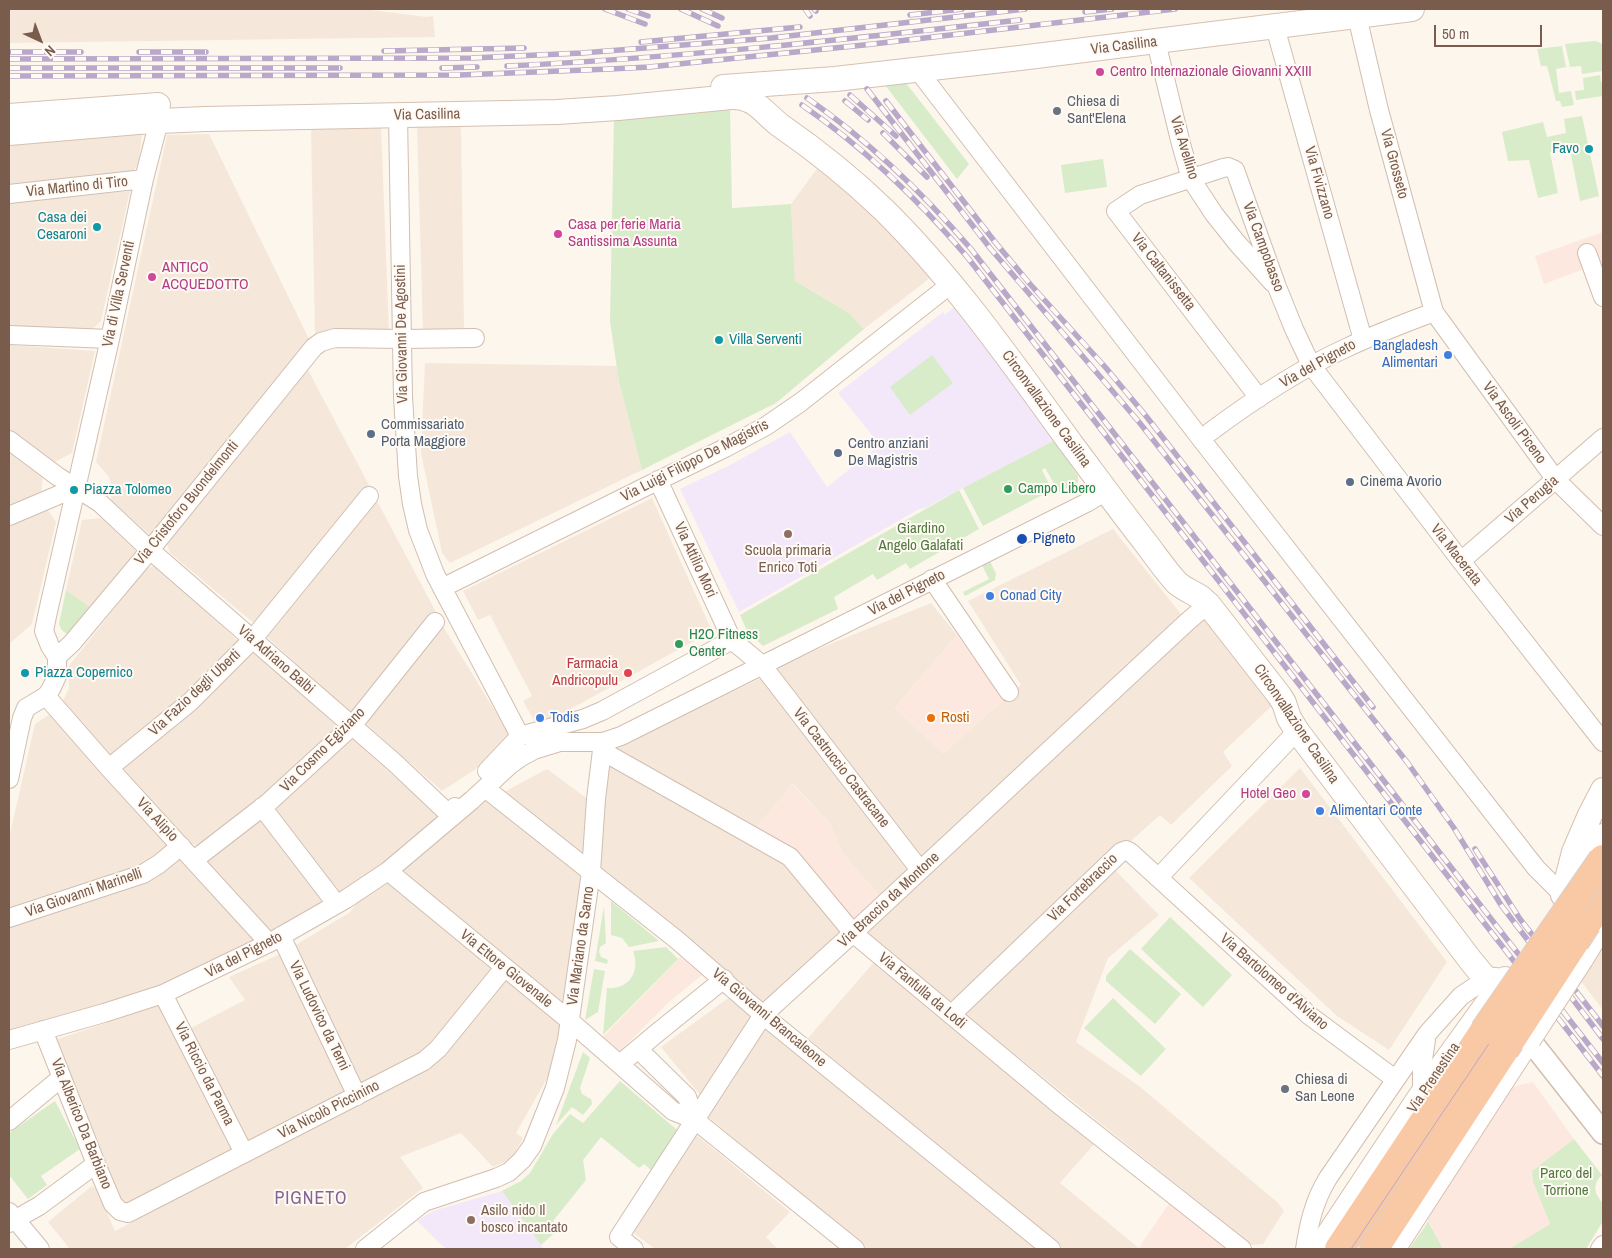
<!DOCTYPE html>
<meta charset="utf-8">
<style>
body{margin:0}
#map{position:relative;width:1612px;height:1258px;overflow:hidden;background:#fdf6ec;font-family:"Archivo Narrow",sans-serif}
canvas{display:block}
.frame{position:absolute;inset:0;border:10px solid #7a5c4d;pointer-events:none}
.north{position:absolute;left:15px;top:15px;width:50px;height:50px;-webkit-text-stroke:4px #fffaf3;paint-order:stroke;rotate:137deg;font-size:14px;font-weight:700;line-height:20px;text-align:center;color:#7a5c4d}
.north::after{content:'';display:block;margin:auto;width:18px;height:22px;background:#7a5c4d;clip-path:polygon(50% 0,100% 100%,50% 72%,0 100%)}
.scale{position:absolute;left:1434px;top:25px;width:108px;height:22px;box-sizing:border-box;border:2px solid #7a5c4d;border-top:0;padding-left:6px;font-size:15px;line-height:18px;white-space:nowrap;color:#7a5c4d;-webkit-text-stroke:4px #fffaf3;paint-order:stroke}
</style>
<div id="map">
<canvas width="1612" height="1258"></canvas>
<div class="frame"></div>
<div class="north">N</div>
<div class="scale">50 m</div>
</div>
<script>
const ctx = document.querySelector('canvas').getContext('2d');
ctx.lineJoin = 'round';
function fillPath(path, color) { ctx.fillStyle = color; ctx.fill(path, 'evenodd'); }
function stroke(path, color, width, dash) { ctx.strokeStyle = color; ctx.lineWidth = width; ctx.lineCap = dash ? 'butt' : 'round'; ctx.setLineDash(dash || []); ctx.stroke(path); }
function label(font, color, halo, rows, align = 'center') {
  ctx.font = font + ' "Archivo Narrow",sans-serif'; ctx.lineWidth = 4; ctx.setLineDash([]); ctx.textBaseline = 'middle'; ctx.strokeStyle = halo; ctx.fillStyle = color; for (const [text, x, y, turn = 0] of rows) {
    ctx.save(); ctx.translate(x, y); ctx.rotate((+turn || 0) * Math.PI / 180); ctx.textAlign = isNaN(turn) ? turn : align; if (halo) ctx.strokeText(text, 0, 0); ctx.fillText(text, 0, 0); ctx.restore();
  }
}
const residential = new Path2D(`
 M9,9H363L427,17L433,16L435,37L9,43Z
 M381,125L389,333L315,336L311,127Z
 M417,126H461L464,328L423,330Z
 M142,133L139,161L132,175L9,190V144Z
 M209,134L310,341L153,538L111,500L112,489L109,477L96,462L167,135Z
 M819,166L890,226L934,275L864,329L849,313L795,281L791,204Z
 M130,191L101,321L91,330L9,326V202Z
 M9,345L95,351L72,453L53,463L9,431Z
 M425,363L617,366L619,382L642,470L450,563L442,553L421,453Z
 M308,370L370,487L256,625L170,553L167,544Z
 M9,450L43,476L41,492L9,507Z
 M652,498L712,631L538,727L523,701L532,696L490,615L478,620L463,591Z
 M377,501L437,614L353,715L267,637Z
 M47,509L56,522L32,624L9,644V526Z
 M101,518L139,554L94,610L66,590L82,520Z
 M1113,529L1181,614L921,861L774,667L931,603L957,635L895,708L943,753L1021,685L968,601Z
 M156,565L241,644L118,756H110L63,701L69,688L68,667L146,569Z
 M1205,614L1277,701L1223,752L1232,766L1171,825L1160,815L949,1003L864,933Z
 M441,623L506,729L509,736L496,756L442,791L365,723Z
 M252,650L338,727L337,733L205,846L187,844L122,768Z
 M761,678L913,870L880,897L843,854L829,822L793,784L757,827L614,747Z
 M50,714L166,843V851L140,869L59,891L9,908V838L35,724Z
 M349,736L442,819L386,865L340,896L270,810Z
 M607,761L786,861L847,931L762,1005L599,867Z
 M1300,768L1447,962L1389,1050L1337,1016L1189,878Z
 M547,769L589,800L586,856L504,792Z
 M487,798L583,877L565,1004L400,872Z
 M262,815L330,901L272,934L202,857Z
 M178,855L258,940L151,994L9,1032V924Z
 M1115,870L1159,915L1108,958L1076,1042L1139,1086L1277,1202L1284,1211L1263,1244L1252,1245L962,1012Z
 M389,883L497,968L425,1054L362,1085L294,946L349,913L358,902Z
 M1603,935V1010L1577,976Z
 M280,954L350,1093L248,1144L189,1029L245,1000L229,977Z
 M875,961L1095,1143L1060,1183L1140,1249H1063L808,1038Z
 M505,976L561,1021L549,1075L516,1133L523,1138L515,1153L508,1160L493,1167L461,1133L400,1157L423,1188L345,1249H70L48,1222L92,1186L97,1189L115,1231L436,1063Z
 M731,996L753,1015L700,1095L661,1047Z
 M160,1005L235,1148L125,1208L55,1040Z
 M766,1023L1042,1249H867L706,1115Z
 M694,1133L790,1212L766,1237L778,1249H655L631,1231Z`);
const commercial = new Path2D(`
 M1603,232V262L1544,284L1535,256Z
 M957,635L1004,700L943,753L895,708Z
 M792,784L829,822L843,854L880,897L854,919L793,850L757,827Z
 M680,957L702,975L669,1002L620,1051L603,1037Z
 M1533,1082L1574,1139L1532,1171L1533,1182L1550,1224L1509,1249H1443L1426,1216L1512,1087Z
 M1170,1202L1234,1249H1138Z`);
const education = new Path2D(`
 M954,307L1057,439L925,508L919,509L739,612L680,489L730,465L790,432L827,487L880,445L838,393L943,312L945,315Z
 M502,1191L544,1249H446L417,1221L433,1211Z`);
const green = new Path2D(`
 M1594,41L1599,42L1603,45V71L1582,74L1581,66L1570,67L1565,44Z
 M1562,46L1566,67L1556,69L1559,93L1571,91L1574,105L1562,107L1560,101H1556L1547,66H1541L1537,49Z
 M1600,75L1601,82H1603V96L1576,100L1575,91L1584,90L1583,78Z
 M906,83L969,164L957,179L885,85Z
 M730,106L732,208L791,204L795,281L849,313L864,329L776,403L642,470L619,382L610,321L614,117Z
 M1582,116L1599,196L1580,201L1570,150L1550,152L1558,193L1538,198L1529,160L1508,161L1502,132L1543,122L1547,137L1566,133L1564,119Z
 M1103,159L1107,187L1065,193L1061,165Z
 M932,355L953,383L910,415L890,387Z
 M1057,439L1067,454L1065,457L1078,476V482L1059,492L1045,468L1042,470L1052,490L983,526L963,488Z
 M959,490L979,529L910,569L906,563L877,580L873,574L834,597L838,609L763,646L747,631L740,615Z
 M990,561L996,574L995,580L965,596L963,592L989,579L982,565Z
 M66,590L94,610L72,634C65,634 61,631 59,624Z
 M611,901L659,941L629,947L622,938L611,935Z
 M604,906L606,943L600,947L599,952L601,957L608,960L607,964L595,961Z
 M1170,917L1232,975L1203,1007L1141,949Z
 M666,947L678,959L603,1035L607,988C629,990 641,971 633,951Z
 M1130,949L1181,994L1155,1024L1106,981V976Z
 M594,969L605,971L598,1012L585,1020Z
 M1113,998L1166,1049L1141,1076L1084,1028Z
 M583,1052L590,1058L580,1088L582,1094L591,1099L592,1104L583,1115L572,1107L556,1125Z
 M620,1081L677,1130L652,1171L644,1164L639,1168L601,1137L583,1160L586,1180L553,1221L560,1228L541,1245L502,1191L521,1181L530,1173L553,1134L570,1114L583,1123Z
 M55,1101L80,1149L41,1176L47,1185L28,1199L9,1175V1133Z
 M1574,1139L1602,1175C1592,1184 1594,1194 1603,1203V1221L1586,1249H1509L1550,1224L1533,1182L1532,1171Z
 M1428,1221L1443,1249H1409L1426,1225Z`);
const minor = new Path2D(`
 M1357,16L1379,110L1434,312L1556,480L1603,526
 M1275,27L1363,340
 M1156,42L1181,144L1191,179L1214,214L1237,243L1273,283
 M917,69L1201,439L1536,868L1563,895
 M398,116L403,397L408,476L412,504L418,530L435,574L520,736
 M9,194L144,179
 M1587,253L1603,297
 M9,335L110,339
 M1259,398L1116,211L1140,195L1223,168L1228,167L1235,170L1277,287L1294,329L1311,365L1461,561L1603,742
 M1210,432C1253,400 1298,370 1346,348C1375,334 1405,323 1434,312
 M9,440L57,476L100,503L150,550L395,763L452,817L455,807
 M658,480L732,640L762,665L920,870
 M9,516L75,488
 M1461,561L1603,438
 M932,579L1009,692
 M442,588L645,487L725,448L766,426L801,402L951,284
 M57,657L72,643L150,550L314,347L321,342L335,338L402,339L475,338
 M46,696L109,768L269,943
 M603,742L606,751L611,756L790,857L853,933L1062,1107L1242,1249
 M109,768L190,702L252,640L369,496
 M487,771L520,736L583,719L602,711L732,640
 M9,779L22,718L26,708L46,696L51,689L57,676V657L50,646L44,631L47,616L110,339L144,179L159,121
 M485,788L677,940L763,1015L1051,1249
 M262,807L331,897
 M194,860L269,802L352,726L435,622
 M388,871L570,1021L673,1111L695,1120L855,1249
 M1158,878L1297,731
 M9,918L143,874L159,864L181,846
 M281,936L357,1096
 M163,994L244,1153
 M951,1015L1121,852L1126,850L1130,852L1310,1016L1395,1079
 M43,1030L96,1164L113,1204L120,1211L128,1213L424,1061L438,1049L504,968
 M9,1040L104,1013L163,994L269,943L346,899L388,871L472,800L510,765L521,757L534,750L560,742H603L621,736L1088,502L1106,491
 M638,1049L687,1097L695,1120
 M620,1064L657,1033L724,979
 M1422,1094V1066L1426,1040
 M9,1121L61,1078
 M9,1212L40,1249
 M9,1223L39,1206L96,1164
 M365,1249L424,1202L496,1178L509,1172L522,1160L532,1146L555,1088L567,1040L591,872L596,799L603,742
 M634,1249L619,1237L763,1015L853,933L1187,622L1208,604
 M1305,1249C1309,1223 1314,1201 1328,1178L1427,1034L1461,996L1486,979
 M1600,1249L1603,1245`);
const tertiary = new Path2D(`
 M1529,1039L1603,1133`);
const secondary = new Path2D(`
 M723,87L835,79L1020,58L1412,9
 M9,116L158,105
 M9,133L138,122L205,119L557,112L618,108L731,97C756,96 764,114 781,126C817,151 852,179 884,210C955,280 1013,364 1072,445C1096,477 1120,510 1145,542C1155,555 1165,570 1177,583C1184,589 1192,592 1200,597C1203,599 1205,602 1208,604L1279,695L1284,703L1289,718L1297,731L1471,961L1486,979L1503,981
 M1577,874L1603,836
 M1563,895L1574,852L1590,815L1603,790
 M1581,959L1603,923
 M1319,1249L1422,1094L1505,979
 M1393,1249L1529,1039`);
const trunk = new Path2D(`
 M1587,923L1603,899
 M1339,1249L1484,1031
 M1374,1249L1505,1049`);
const tram = new Path2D(`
 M1351,1249L1603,874`);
const rail = new Path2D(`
 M605,9L645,24
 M628,9L648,16
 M681,9L718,26
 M702,9L722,18
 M805,9L810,16
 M814,9L816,11
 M1085,12L1112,9
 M910,15L962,9
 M641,42L800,27
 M384,51L524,48
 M11,52H81
 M139,52H206
 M9,59L472,58L582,53L771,38L1025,9
 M507,66C679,58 849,39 1020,20
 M9,68H340
 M442,68L477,67
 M9,76L460,75L610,69L649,67L864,45L1175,9
 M867,89L990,248L1139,422L1407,762L1454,828L1501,905L1603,1039
 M850,95L896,136
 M807,98C869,141 922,192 971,249L1603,1063
 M845,101L868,120
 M886,101L995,242L1030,284L1106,368L1146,416L1373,707
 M802,105C866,149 918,199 968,258L1603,1076
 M883,133L927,177
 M1475,849L1520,919L1603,1026`);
const secondaryBridge = new Path2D(`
 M1529,1039L1581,959`);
const trunkBridge = new Path2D(`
 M1484,1031L1603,859
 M1505,1049L1587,923`);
const markers = [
 [1100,72,5,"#d1479c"],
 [1057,111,5,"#6b7280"],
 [1589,149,5,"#0f9aa8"],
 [97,227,5,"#0f9aa8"],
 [558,234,5,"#d1479c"],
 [152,277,5,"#d1479c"],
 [719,340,5,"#0f9aa8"],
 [1448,355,5,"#3f7fe0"],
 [371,434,5,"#5c6f8a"],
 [838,453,5,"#5c6f8a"],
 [1350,482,5,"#5c6f8a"],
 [1008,489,5,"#2e9e5b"],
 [74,490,5,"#0f9aa8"],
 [788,534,5,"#8d6e63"],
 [1022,539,6,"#1a4fb4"],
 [990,596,5,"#3f7fe0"],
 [679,644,5,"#2e9e5b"],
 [25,673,5,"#0f9aa8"],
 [628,673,5,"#e0444e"],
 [540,718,5,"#3f7fe0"],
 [931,718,5,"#e8710a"],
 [1306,794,5,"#d1479c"],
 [1320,811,5,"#3f7fe0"],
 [1285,1089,5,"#6b7280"],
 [471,1220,5,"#8d6e63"]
];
const streetNames = [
 ["Via Casilina",1124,46,-7],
 ["Via Casilina",427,115,-1],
 ["Via Avellino",1184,148,73],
 ["Via Grosseto",1394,164,75],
 ["Via Fivizzano",1319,183,74],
 ["Via Martino di Tiro",77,187,-6],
 ["Via Campobasso",1263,247,70],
 ["Via Caltanissetta",1163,272,52],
 ["Via di Villa Serventi",119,294,-78],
 ["Via Giovanni De Agostini",402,334,-91],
 ["Via del Pigneto",1318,364,-29],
 ["Circonvallazione Casilina",1046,409,54],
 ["Via Ascoli Piceno",1514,423,54],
 ["Via Luigi Filippo De Magistris",695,461,-27],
 ["Via Perugia",1532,500,-41],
 ["Via Cristoforo Buondelmonti",187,503,-51],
 ["Via Macerata",1456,555,52],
 ["Via Attilio Mori",695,560,65],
 ["Via del Pigneto",907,593,-27],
 ["Via Adriano Balbi",276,660,41],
 ["Via Fazio degli Uberti",195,693,-43],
 ["Circonvallazione Casilina",1296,724,56],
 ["Via Cosmo Egiziano",323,750,-45],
 ["Via Castruccio Castracane",841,768,52],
 ["Via Alipio",157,820,47],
 ["Via Fortebraccio",1083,888,-44],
 ["Via Giovanni Marinelli",84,893,-19],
 ["Via Braccio da Montone",889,900,-43],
 ["Via Mariano da Sarno",581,946,-82],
 ["Via del Pigneto",244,955,-27],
 ["Via Ettore Giovenale",506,969,39],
 ["Via Bartolomeo d'Alviano",1274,982,41],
 ["Via Fanfulla da Lodi",922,991,40],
 ["Via Ludovico da Terni",319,1016,64],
 ["Via Giovanni Brancaleone",769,1018,40],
 ["Via Riccio da Parma",204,1074,63],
 ["Via Prenestina",1434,1078,-56],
 ["Via Nicolò Piccinino",329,1110,-27],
 ["Via Alberico Da Barbiano",81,1124,68]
];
const hotelNames = [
 ["Centro Internazionale Giovanni XXIII",1110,72],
 ["Casa per ferie Maria",568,225],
 ["Santissima Assunta",568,242],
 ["ANTICO",162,268],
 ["ACQUEDOTTO",162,285],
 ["Hotel Geo",1296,794,"right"]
];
const worshipNames = [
 ["Chiesa di",1067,102],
 ["Sant'Elena",1067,119],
 ["Chiesa di",1295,1080],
 ["San Leone",1295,1097]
];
const cultureNames = [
 ["Favo",1579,149,"right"],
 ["Casa dei",87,218,"right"],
 ["Cesaroni",87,235,"right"],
 ["Villa Serventi",729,340],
 ["Piazza Tolomeo",84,490],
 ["Piazza Copernico",35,673]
];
const shopNames = [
 ["Bangladesh",1438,346,"right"],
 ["Alimentari",1438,363,"right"],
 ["Conad City",1000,596],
 ["Todis",550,718],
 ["Alimentari Conte",1330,811]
];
const serviceNames = [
 ["Commissariato",381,425],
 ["Porta Maggiore",381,442],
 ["Centro anziani",848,444],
 ["De Magistris",848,461],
 ["Cinema Avorio",1360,482]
];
const leisureNames = [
 ["Campo Libero",1018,489],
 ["H2O Fitness",689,635],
 ["Center",689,652]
];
const parkNames = [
 ["Giardino",921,529],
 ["Angelo Galafati",921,546],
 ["Parco del",1566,1174],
 ["Torrione",1566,1191]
];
const transitNames = [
 ["Pigneto",1033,539]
];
const educationNames = [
 ["Scuola primaria",788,551],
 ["Enrico Toti",788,568],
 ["Asilo nido Il",481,1211,"left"],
 ["bosco incantato",481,1228,"left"]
];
const healthNames = [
 ["Farmacia",618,664],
 ["Andricopulu",618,681]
];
const foodNames = [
 ["Rosti",941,718]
];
const quarterNames = [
 ["PIGNETO",311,1199]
];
fillPath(residential, '#f5e8da');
fillPath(commercial, '#fde8e0');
fillPath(education, '#f3e8fa');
fillPath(green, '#d8ecc9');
stroke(minor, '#d1beb0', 20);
stroke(tertiary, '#d1beb0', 24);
stroke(secondary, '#d6c0b0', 26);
stroke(trunk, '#dad1cd', 30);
stroke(minor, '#fff', 18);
stroke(tertiary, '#fff', 21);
stroke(secondary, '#fff', 24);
stroke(trunk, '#f9c8a4', 28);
stroke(tram, '#b9a8c9', 1);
stroke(rail, '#b9a8c9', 5.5);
stroke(rail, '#fffaf3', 4, [11]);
stroke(secondaryBridge, '#d6c0b0', 26, []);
stroke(trunkBridge, '#dad1cd', 30, []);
stroke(secondaryBridge, '#fff', 24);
stroke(trunkBridge, '#f9c8a4', 28);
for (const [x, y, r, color] of markers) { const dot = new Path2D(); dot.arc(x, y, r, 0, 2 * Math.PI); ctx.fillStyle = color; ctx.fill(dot); stroke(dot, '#fffaf3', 2); }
label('15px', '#7a5c4d', '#fffaf3', streetNames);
label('15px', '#b23c85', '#fffaf3', hotelNames, 'left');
label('15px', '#5b616d', '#fffaf3', worshipNames, 'left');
label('15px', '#0d838f', '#fffaf3', cultureNames, 'left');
label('15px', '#366cbe', '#fffaf3', shopNames, 'left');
label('15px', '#4e5e75', '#fffaf3', serviceNames, 'left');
label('15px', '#27864d', '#fffaf3', leisureNames, 'left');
label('15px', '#537a41', '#fffaf3', parkNames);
label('15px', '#164399', '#fffaf3', transitNames, 'left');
label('15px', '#785e54', '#fffaf3', educationNames);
label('15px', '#be3a42', '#fffaf3', healthNames, 'right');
label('15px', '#c56008', '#fffaf3', foodNames, 'left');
ctx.letterSpacing = '1px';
label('18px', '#846695', '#fffaf3', quarterNames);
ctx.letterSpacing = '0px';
</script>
